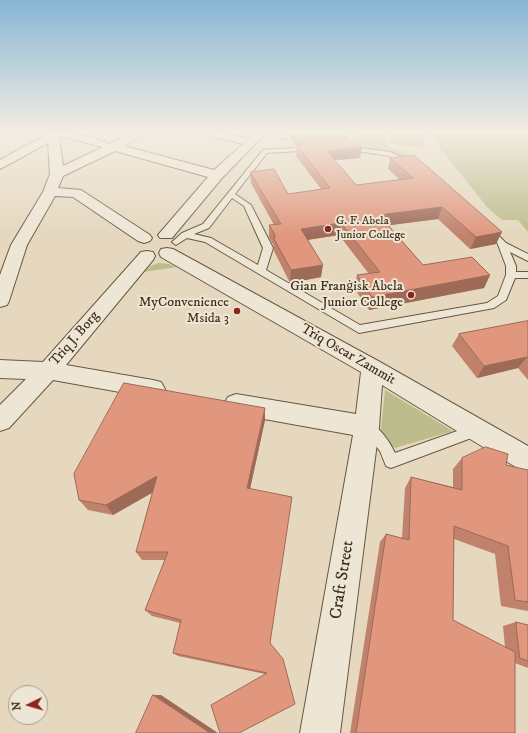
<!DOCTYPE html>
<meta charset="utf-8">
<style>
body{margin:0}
#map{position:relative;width:528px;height:733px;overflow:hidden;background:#e5d8bf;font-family:"IM FELL DW Pica",serif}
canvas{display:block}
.north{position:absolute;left:8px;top:685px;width:40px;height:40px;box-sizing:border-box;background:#eee6d5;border:1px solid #a89c8a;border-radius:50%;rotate:265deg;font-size:11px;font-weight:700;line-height:16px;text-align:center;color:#3f2e19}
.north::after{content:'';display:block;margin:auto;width:14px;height:18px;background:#8f2418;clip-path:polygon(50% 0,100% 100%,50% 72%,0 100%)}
</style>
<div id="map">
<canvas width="528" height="733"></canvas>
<div class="north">N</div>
</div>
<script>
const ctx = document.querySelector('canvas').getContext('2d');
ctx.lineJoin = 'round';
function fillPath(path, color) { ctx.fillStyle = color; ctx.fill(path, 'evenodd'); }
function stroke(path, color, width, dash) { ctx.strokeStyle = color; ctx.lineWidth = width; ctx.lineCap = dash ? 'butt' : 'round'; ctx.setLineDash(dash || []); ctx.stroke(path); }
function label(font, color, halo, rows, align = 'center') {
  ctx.font = font + ' "IM FELL DW Pica",serif'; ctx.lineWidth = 4; ctx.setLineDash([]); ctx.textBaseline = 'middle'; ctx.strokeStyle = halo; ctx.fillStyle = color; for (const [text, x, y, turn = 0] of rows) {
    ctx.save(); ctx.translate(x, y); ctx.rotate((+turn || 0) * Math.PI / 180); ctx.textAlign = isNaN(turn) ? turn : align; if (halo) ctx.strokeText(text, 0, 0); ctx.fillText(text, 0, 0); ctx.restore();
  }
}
const green = new Path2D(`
 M356,133H388L386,146L413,156C393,159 369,149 351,140Z
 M391,133H423V148L390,144Z
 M433,133H528V232L518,220H502L487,207L431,137Z
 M158,263L169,264L177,267L143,272L151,266Z
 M385,390L453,431L395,448L380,437Z`);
const lane = new Path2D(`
 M277,133H284L287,138L282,139Z
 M346,146L390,152L415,163L412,165L389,156L344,149L343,148Z
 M312,147L314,148V150L267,153L235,194L251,205L273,248L266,270L360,325L487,303L498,296L506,275V266L497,242L484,231V227H490L506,243L528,254V261L510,252L516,266V272H528V278H515L506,300L494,308L359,333L205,242L187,238L176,245L172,242L182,233L203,224L263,150ZM232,198L244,206L263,248L258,265L211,238L194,234L209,228Z
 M367,421C379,426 390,442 395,453L477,424L482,426L484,430L482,434L391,468L386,466L380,451L360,427L362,423Z`);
const street = new Path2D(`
 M49,133H77L106,142L107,145L132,133H147L124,146L214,170L243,144L207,135L206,133H227L248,139L254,133H266L222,178L172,238H160L158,235L208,177L115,151L63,176L58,188L81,190L150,235L152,238L150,241L144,243L138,241L73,197L55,196L27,245L9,301L7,305L0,307V275L11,245L43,192L50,174L48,143L0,169V160ZM61,136L98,146L103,147L63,166L59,137Z
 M167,248L173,249L380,362L528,446V472L519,469L382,385L379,427L340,733H300L353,435L236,414L228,411L224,404L228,397L236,394L356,414L361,372L161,257L159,253L161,249Z
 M147,251L153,252L155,256L153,260L66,365L153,380L161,382L165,389L161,396L153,398L53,380L9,428L0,431V405L26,379L0,378V360L43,362L141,252Z`);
const wall = new Path2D(`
 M287,133H351L347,134V140L360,158L335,160L356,185L400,180L388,169L390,158L496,244L470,249L438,219L388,225L423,265L490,275L484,288L369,310L354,288L357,275L369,274L339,235L307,240L321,277L290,283L274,251V246L269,237V225H274L251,183L250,172L288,194L321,189L296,156L297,147Z
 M528,321V380L518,368L477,378L452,346L459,334Z
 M265,408V420L250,489L270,643L295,704L265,674L178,656L173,653L180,623L152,616L145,610L165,560H142L136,552L152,493L113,515L88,510L79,500Z
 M462,458L506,465L528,470V611L501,606L495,554L454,539L453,620L505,647L503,626L516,622L528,625V668L515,663V733H350L380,542L386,534L402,538L405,488L411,477L453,487V469Z`);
const shadedWall = new Path2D(`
 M362,147L360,158L325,161L327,151Z
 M442,207L438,219L376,227L379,215Z
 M341,223L339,235L300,241L301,229Z
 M502,232L496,244L470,249L476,237Z
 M323,265L321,277L290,283L291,270Z
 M490,275L484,288L369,310L372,297Z
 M527,357L518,368L477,378L484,366Z
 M265,408V420L248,498L247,488Z
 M157,476L162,487L113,515L106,505Z
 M153,695H161L218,733H210Z`);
const building = new Path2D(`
 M295,133H348L297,136Z
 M354,140L362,147L327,151L356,185L413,178L390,158L414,155L502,232L476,237L442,207L379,215L423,265L472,257L490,275L372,297L357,275L380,272L341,223L301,229L323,265L291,270L274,239L275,235L269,225L281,224L250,172L274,169L288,194L330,188L297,145L304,144L302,142Z
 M528,321V358L527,357L484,366L459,334Z
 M124,383L265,408L247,488L292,497L270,643L283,659L295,704L239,733H220L211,705L267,673L173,653L181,620L145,610L168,552H136L157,476L106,505L79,500L74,474Z
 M486,447L508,454L506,465L528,470V602L515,600L508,546L454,526L453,620L515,652V733H356L386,534L409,540L411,477L462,490V458Z
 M516,622L528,625V661L520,658Z
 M153,695L210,733H136Z`);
const markers = [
 [328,229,4,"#8f2418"],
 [411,295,4,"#8f2418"],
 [237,311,4,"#8f2418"]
];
const farPoinames = [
 ["G. F. Abela",336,222],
 ["Junior College",336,236]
];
const poiNames = [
 ["Gian Franġisk Abela",403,287],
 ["Junior College",403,303],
 ["MyConvenience",229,303],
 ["Msida 3",229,319]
];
const streetNames = [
 ["Triq J. Borg",75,339,-49],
 ["Triq Oscar Zammit",348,355,30]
];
const nearStreetnames = [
 ["Craft Street",343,580,-81]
];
fillPath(green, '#bcbc8c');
stroke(lane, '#685842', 2);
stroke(street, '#685842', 2);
fillPath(lane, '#eee6d5');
fillPath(street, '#eee6d5');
fillPath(wall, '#c1826c');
fillPath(shadedWall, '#9d6a58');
fillPath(building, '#e0977e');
stroke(building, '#9d6a58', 1);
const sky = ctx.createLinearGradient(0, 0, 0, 236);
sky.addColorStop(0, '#87b6d4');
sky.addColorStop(0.56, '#f3ede2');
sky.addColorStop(1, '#f3ede200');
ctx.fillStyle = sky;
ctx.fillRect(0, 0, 528, 236);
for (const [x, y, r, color] of markers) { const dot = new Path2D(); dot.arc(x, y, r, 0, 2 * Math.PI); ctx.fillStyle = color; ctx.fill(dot); stroke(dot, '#eee6d5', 1.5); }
label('12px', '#3f2e19', '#eee6d5', farPoinames, 'left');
label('14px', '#3f2e19', '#eee6d5', poiNames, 'right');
label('14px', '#3f2e19', '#eee6d5', streetNames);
label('17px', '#3f2e19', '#eee6d5', nearStreetnames);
</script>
